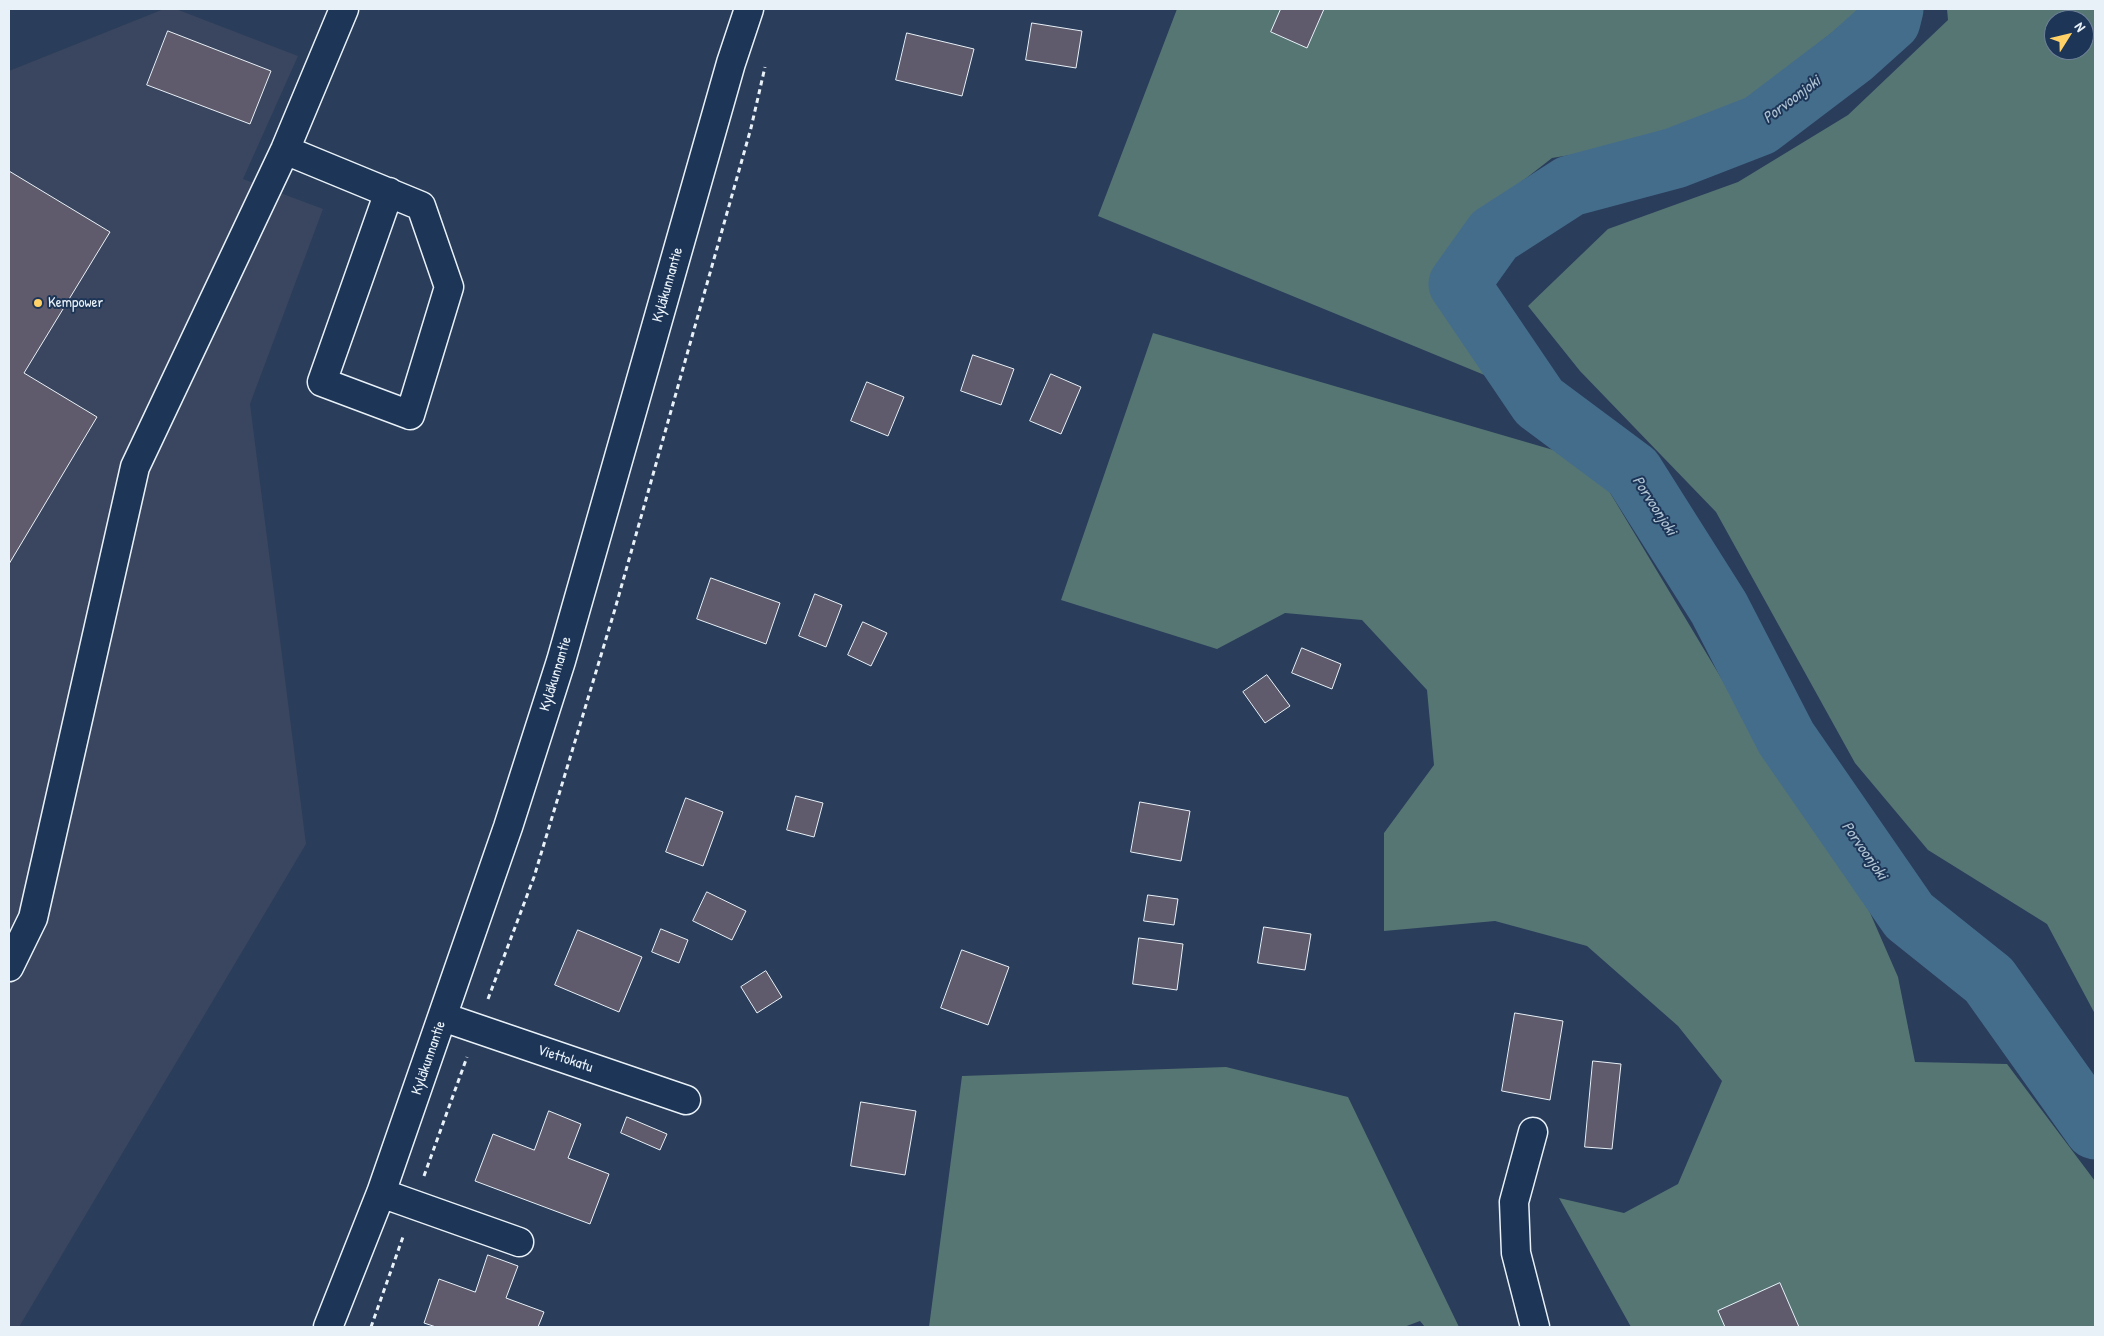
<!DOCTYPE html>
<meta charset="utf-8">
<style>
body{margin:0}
#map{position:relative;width:2104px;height:1336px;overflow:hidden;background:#2a3d5b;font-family:"Patrick Hand",sans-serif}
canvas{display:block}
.frame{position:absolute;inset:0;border:10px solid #e8f1f8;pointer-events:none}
.north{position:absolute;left:2044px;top:10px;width:50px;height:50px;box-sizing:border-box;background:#1d3557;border:1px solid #6e8097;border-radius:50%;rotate:54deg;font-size:14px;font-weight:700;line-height:20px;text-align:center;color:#e8f1f8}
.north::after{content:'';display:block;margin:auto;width:18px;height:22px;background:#ffd166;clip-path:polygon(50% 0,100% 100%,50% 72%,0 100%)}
</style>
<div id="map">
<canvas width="2104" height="1336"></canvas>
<div class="frame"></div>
<div class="north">N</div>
</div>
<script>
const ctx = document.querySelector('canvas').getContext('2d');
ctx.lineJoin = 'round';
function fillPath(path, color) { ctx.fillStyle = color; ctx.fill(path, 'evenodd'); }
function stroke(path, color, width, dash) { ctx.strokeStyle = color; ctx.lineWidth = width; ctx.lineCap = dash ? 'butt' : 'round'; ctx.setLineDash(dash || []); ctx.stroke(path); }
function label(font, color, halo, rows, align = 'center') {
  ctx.font = font + ' "Patrick Hand",sans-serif'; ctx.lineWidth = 4; ctx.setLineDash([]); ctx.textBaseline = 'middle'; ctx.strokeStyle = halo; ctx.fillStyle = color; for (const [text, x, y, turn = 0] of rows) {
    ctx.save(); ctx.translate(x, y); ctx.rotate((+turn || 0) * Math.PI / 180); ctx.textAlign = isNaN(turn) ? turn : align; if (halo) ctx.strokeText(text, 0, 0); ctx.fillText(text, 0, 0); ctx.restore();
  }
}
const built = new Path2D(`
 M164,9H176L298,56L243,179L323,209L250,404L306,844L19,1327H9V71Z`);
const green = new Path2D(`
 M1177,9H1861L1738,109L1672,138L1552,158L1466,225L1435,268L1447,301L1516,388L1098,216Z
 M1947,9H2095V1014L2047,924L1928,850L1855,763L1716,512L1580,371L1528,306L1608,229L1738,182L1848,115L1948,20ZM2054,20H2084V50H2054Z
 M1153,333L1591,461L1759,741L1864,899L1898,977L1915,1062L2007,1064L2095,1181V1327H1631L1559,1198L1624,1213L1678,1184L1722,1081L1678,1026L1587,946L1495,921L1384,931V833L1434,765L1427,690L1362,620L1285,613L1217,649L1061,600Z
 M1226,1067L1348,1097L1459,1327H1425L1420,1321L1404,1327H929L962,1076Z`);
const river = new Path2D(`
 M1893,9L1890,21L1851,56L1760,125L1675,158L1570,186L1494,235L1459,284L1539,402L1633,472L1719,608L1786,738L1909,916L1989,980L2095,1129`);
const building = new Path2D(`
 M1281,9H1324L1307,48L1271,32Z
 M1032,23L1082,31L1076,68L1026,60Z
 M168,31L271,71L250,124L147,85Z
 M907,33L974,49L962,96L896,80Z
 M9,171L110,232L24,373L97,417L9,564Z
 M973,355L1014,369L1001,405L961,391Z
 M1051,374L1081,387L1061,434L1030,421Z
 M867,382L904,397L888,436L851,421Z
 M711,578L780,603L766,644L697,619Z
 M815,594L842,605L826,647L799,636Z
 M863,622L887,633L871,666L848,655Z
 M1302,648L1341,664L1332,689L1292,673Z
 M1267,675L1290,706L1265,723L1243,692Z
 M796,796L823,803L814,837L787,830Z
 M686,798L723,812L703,866L666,852Z
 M1140,802L1190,811L1181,861L1131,852Z
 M707,892L746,911L732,940L693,921Z
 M1148,895L1178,899L1174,925L1144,921Z
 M1264,927L1311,934L1305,970L1258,963Z
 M661,929L688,940L679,963L652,952Z
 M578,930L642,957L619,1012L555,985Z
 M1139,938L1183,944L1177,990L1133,984Z
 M962,950L1009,967L988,1025L941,1008Z
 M766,971L782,997L757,1013L741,987Z
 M1515,1013L1563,1021L1550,1100L1502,1091Z
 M1593,1061L1621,1064L1612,1149L1585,1147Z
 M861,1102L916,1111L905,1175L851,1166Z
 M549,1111L581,1124L568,1158L609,1174L590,1224L475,1181L493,1134L534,1150Z
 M627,1117L667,1134L660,1150L621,1133Z
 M488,1255L518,1266L506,1298L544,1312L538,1327H436L424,1323L439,1279L475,1292Z
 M1780,1283L1799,1327H1725L1718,1311Z`);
const path = new Path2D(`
 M488,999L534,877L615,609L751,128L765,67
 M424,1176L467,1057
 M371,1327L404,1234`);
const minor = new Path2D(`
 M285,150L421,206L449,287L410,415L322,382L389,192
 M9,967L33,918L135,467L285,150L344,9
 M443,1017L686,1100
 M1533,1132L1514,1202L1516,1253L1535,1327
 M381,1193L519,1242
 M328,1327L381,1193L508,827L561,661L731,63L749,9`);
const markers = [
 [38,303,5,"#ffd166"]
];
const streetNames = [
 ["Kyläkunnantie",668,285,-74],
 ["Kyläkunnantie",556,674,-73],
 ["Kyläkunnantie",429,1058,-71],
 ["Viettokatu",565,1059,19]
];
const poiNames = [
 ["Kempower",48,303]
];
const waterNames = [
 ["Porvoonjoki",1792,100,-37],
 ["Porvoonjoki",1654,506,57],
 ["Porvoonjoki",1864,851,55]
];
fillPath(built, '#3a4660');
fillPath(green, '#567674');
stroke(river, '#446d8c', 61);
fillPath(building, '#5f5b6c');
stroke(building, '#e8f1f8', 1);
stroke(minor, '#e8f1f8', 31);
stroke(path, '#e8f1f8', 3, [5, 4]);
stroke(minor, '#1d3557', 28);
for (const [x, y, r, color] of markers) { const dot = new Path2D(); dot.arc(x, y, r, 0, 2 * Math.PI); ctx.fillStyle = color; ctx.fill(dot); stroke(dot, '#1d3557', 2); }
label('15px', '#e8f1f8', '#1d3557', streetNames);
label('15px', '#e8f1f8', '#1d3557', poiNames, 'left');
label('italic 16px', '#afc3d2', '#1d3557', waterNames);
</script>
